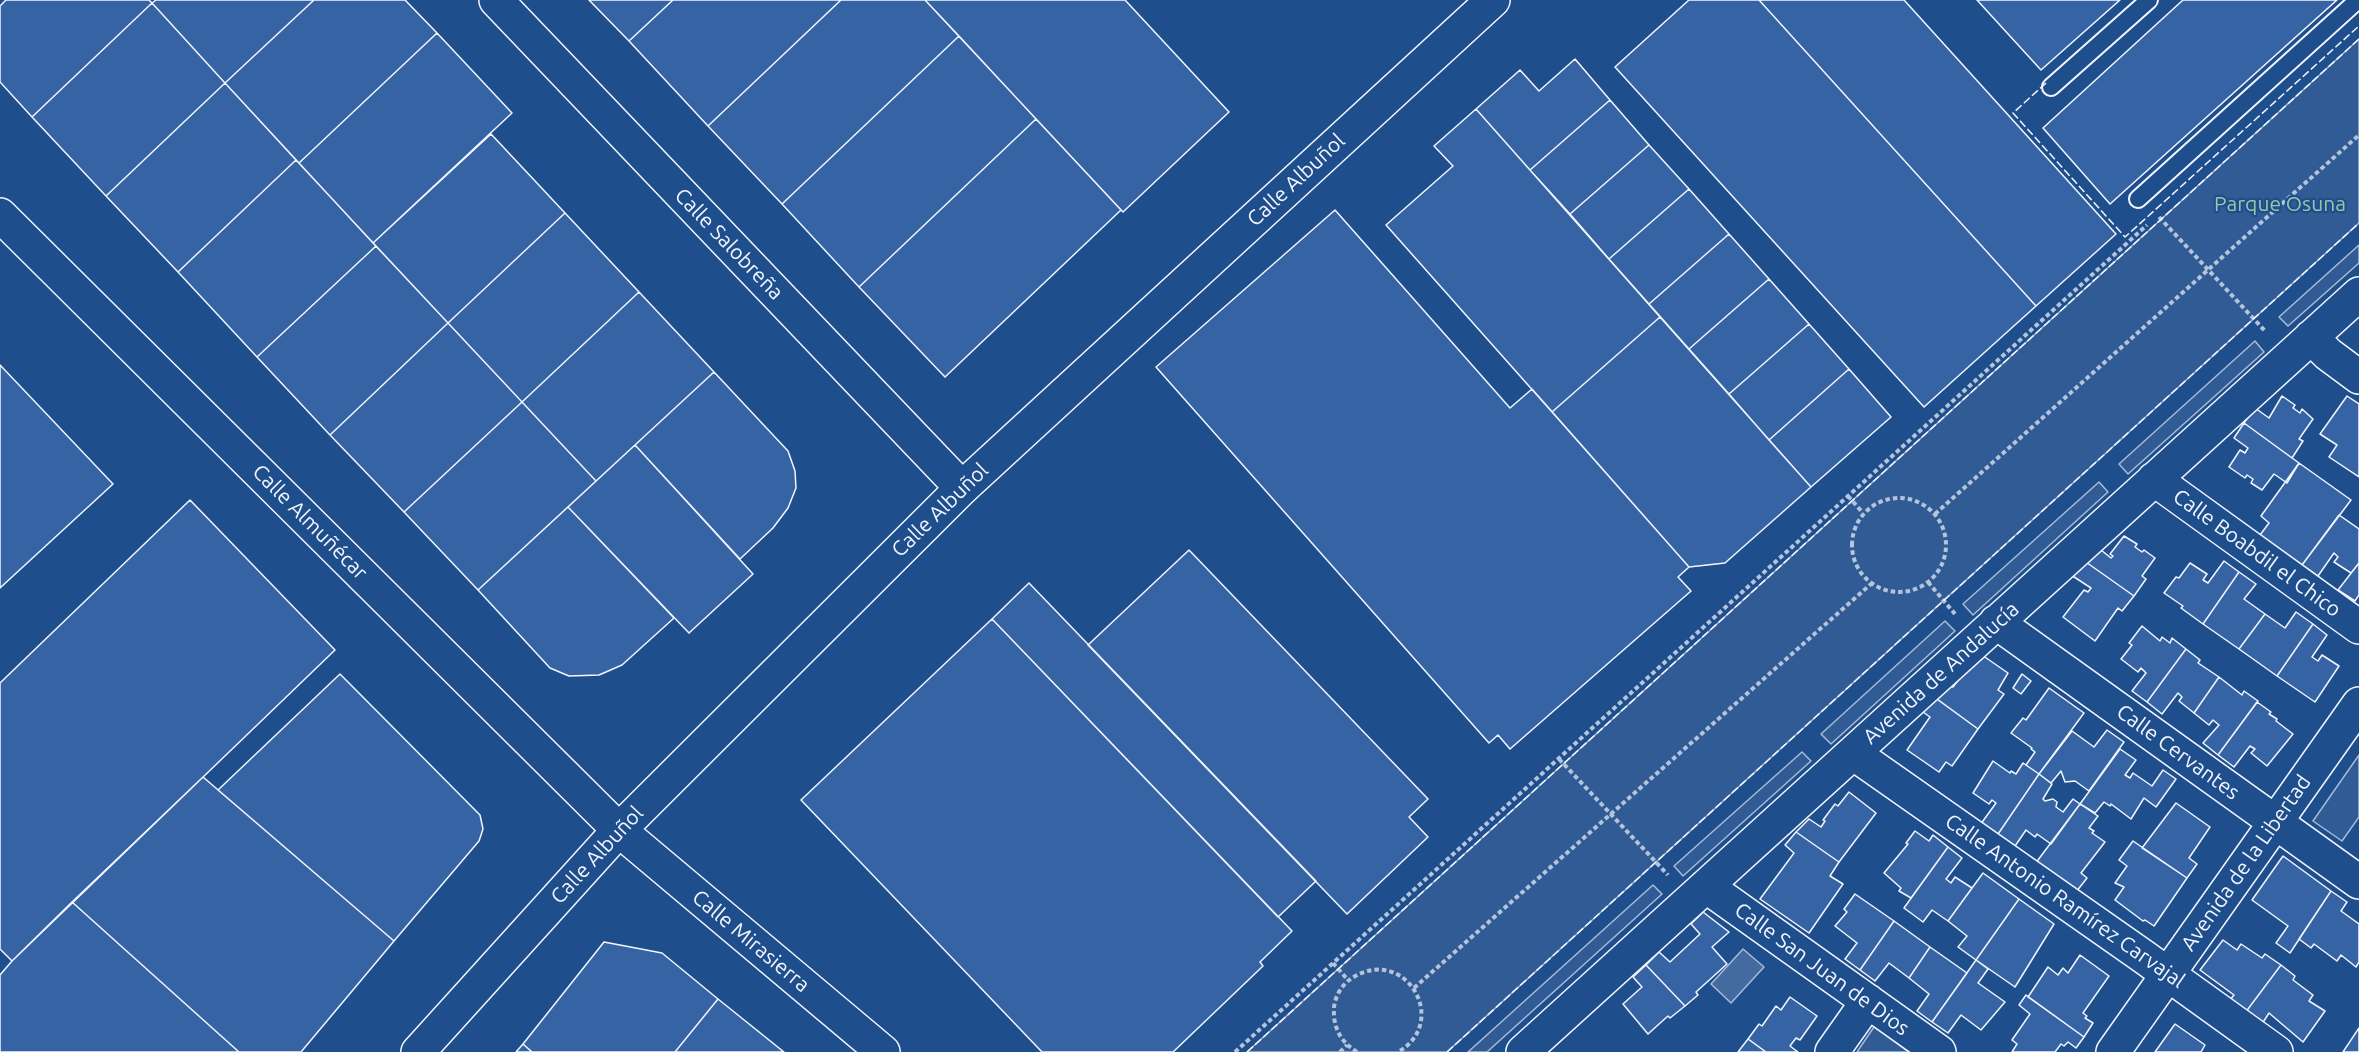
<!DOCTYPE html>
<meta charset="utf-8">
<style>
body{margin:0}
canvas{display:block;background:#1f4e8c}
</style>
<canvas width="2359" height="1052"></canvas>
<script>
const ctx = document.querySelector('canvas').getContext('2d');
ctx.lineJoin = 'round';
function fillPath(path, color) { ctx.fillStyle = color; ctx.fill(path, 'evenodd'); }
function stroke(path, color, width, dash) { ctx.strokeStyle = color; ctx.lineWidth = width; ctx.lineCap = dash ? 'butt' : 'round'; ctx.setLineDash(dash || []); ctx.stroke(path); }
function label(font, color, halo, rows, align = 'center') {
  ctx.font = font + ' Ubuntu,sans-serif'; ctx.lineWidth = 4.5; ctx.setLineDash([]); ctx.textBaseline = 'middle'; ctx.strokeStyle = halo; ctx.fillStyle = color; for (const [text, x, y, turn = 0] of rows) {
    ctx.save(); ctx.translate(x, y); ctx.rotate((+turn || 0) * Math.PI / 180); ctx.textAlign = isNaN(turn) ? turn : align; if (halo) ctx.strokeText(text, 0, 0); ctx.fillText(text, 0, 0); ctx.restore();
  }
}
const built = new Path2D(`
 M2359,39V223L1447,1052H1247Z
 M2359,245V263L2288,326L2279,317Z
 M2255,341L2264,352L2128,474L2119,464Z
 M2099,482L2108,492L1973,615L1963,604Z
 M1945,621L1955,631L1831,744L1821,734Z
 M1802,752L1811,761L1683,876L1674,866Z
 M2359,755V817L2342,841L2313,821Z
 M1653,885L1662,894L1487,1052H1468Z
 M1874,1027L1909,1052H1857Z`);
const water = new Path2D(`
 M1743,949L1764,967L1731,1003L1711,984Z`);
const building = new Path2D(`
 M6,0H149L152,3L32,117L0,82V6Z
 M156,0H314L225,83L152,3Z
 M314,0H405L437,33L299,163L225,83Z
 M589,0H673L629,41Z
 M673,0H841L708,126L629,41Z
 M841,0H925L959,36L782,204L708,126Z
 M925,0H1125L1229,112L1123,212Z
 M1689,0H1759L2036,306L1924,407L1615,67Z
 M1759,0H1904L2116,234L2036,306Z
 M1977,0H2120L2041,70Z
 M2183,0H2337L2110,204L2043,128Z
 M152,3L225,83L106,196L32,117Z
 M437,33L512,113L373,243L299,163Z
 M959,36L1036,119L859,287L782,204Z
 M1575,59L1610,100L1530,170L1476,109L1520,70L1539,91Z
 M225,83L296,160L178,272L106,196Z
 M1610,100L1649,145L1570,214L1530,170Z
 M1476,109L1660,317L1552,412L1386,225L1453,166L1434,146Z
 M1036,119L1121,210L945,377L859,287Z
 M491,134L565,213L448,323L373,243Z
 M1649,145L1689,189L1609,259L1570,214Z
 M296,160L376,246L257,357L178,272Z
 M1689,189L1729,234L1649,304L1609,259Z
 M1335,210L1510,408L1532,389L1689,567L1678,577L1691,591L1510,749L1498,735L1489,743L1156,367Z
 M565,213L639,292L522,402L448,323Z
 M1729,234L1769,279L1689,349L1649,304Z
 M376,246L448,323L330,435L257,357Z
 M1769,279L1809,324L1729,394L1689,349Z
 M639,292L714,372L596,481L522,402Z
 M1660,317L1811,487L1725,563L1689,567L1552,412Z
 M448,323L522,402L404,512L330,435Z
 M1809,324L1849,369L1769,440L1729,394Z
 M0,365L113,484L0,588Z
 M1849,369L1891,417L1811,487L1769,440Z
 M714,372L788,451L795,471L796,488L788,508L773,528L740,559L635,445Z
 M2282,396L2295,405L2293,408L2300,413L2302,409L2313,419L2299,439L2303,441L2292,458L2244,423L2255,408L2269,418Z
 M2347,396L2359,404V477L2329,457L2337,445L2320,434Z
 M522,402L596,481L478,590L404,512Z
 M2244,423L2299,463L2287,483L2274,474L2262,490L2251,483L2253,479L2247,475L2245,478L2229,467L2240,450L2245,453L2248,448L2234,438Z
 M635,445L753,574L689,633L568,507Z
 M2299,463L2351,500L2302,565L2260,535L2269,523L2261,516Z
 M190,500L335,650L12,961L0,949V683Z
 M568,507L674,618L622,665L599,675L569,676L550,668L478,590Z
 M2339,515L2359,529V563L2351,573L2334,562L2338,557L2334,553L2318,576L2302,565Z
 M2124,536L2137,544L2135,547L2142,552L2144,550L2155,558L2142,576L2146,579L2134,596L2083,560L2096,546L2111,558L2113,556L2110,554Z
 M1189,550L1428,799L1409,817L1428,837L1347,914L1088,645Z
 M2083,560L2134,596L2122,611L2118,608L2095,641L2063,617L2084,590L2088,592L2091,588L2068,573Z
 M2224,561L2239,572L2203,624L2181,608L2183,606L2164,593L2176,577L2179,578L2190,563L2207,574L2203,580L2208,583Z
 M2359,563V595L2355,601L2338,590Z
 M2239,572L2256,584L2244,599L2265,614L2239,649L2203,624Z
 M1029,583L1316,881L1278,917L992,619Z
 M2296,612L2313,624L2277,676L2239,649L2265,614L2285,628Z
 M992,619L1292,931L1260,962L1263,966L1173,1052H1042L801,800Z
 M2313,624L2327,635L2312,657L2318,661L2322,655L2339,666L2315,702L2277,676Z
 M2142,626L2160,641L2162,637L2170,643L2172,638L2186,649L2147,702L2132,691L2146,673L2141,668L2138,672L2121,659L2132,645L2129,643Z
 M2186,649L2200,660L2198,663L2219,677L2194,713L2179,701L2182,697L2178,693L2162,714L2147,702Z
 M1979,653L2008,673L1998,690L2004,694L1978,729L1933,696L1946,683L1953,687Z
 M340,674L480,815L483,829L479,841L394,941L218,790Z
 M2022,674L2031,681L2021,694L2013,688Z
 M2219,677L2242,695L2244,691L2258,701L2218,755L2203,743L2219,725L2213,720L2209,725L2194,713Z
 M2049,688L2084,713L2039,774L2026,765L2035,752L2031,749L2032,748L2011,733L2023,718L2026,720Z
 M1934,697L1978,729L1952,766L1946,762L1939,772L1907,750L1930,717L1923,712Z
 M2257,702L2271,712L2269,714L2277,719L2276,721L2293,734L2267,766L2251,753L2255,749L2250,746L2234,767L2218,755Z
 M2107,730L2124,742L2089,791L2075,781L2065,782L2061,771L2051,783L2039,774L2072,731L2094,747Z
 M2120,749L2136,760L2125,775L2130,778L2133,773L2152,786L2163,770L2176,779L2156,807L2144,798L2131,819L2111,804L2110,806L2104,802L2095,813L2080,804Z
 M1993,761L2010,773L2011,771L2016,774L2023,763L2039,774L1996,837L1980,825L1996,803L1992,800L1989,804L1973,793Z
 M2039,774L2052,784L2043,799L2045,801L2053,799L2057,802L2056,807L2063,812L2073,799L2080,804L2051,844L2037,834L2035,837L2026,830L2013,849L1996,837Z
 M203,777L394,941L301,1052H239L72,902Z
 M1849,792L1876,813L1839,862L1796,832L1809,819L1821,827L1825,821L1823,820L1835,804L1838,806Z
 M2176,803L2210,827L2189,858L2197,864L2187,878L2142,848Z
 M2080,804L2098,816L2089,828L2094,831L2092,833L2105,842L2081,873L2087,878L2076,892L2035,864Z
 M1915,831L1929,841L1933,835L1948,847L1911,898L1899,891L1901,888L1884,873L1908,844L1906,843Z
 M1796,832L1839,862L1830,876L1843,884L1809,933L1760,899L1794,853L1785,845Z
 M2133,841L2187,878L2154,926L2145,920L2143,921L2115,900L2124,887L2115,883L2127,866L2119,860Z
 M1948,847L1962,858L1946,879L1951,883L1955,877L1972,888L1948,921L1932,910L1923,922L1904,908Z
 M2283,856L2331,891L2290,953L2276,943L2288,926L2252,900Z
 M1983,873L2019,899L1976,960L1958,947L1967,936L1948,921Z
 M2331,891L2347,902L2341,911L2359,924V962L2356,967L2341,955L2337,961L2314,944L2311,948L2299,939Z
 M1855,894L1894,921L1860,970L1845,959L1857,943L1835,926L1847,912L1844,909Z
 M2019,899L2054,924L2015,987L1976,960Z
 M72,902L239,1052H0V975L12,961Z
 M1703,912L1729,932L1712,947L1727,964L1696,992L1698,995L1685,1006L1646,965L1659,952L1670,962L1700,934L1691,924Z
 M1894,921L1930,947L1909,978L1889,963L1875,981L1860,970Z
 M2223,940L2237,950L2241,944L2262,958L2265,954L2281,965L2245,1013L2229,1001L2234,995L2200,970Z
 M604,942L662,953L718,999L675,1052H532L523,1044Z
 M1930,947L1967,973L1932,1022L1917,1011L1929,994L1909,978Z
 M2080,955L2109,976L2083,1013L2087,1016L2085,1018L2093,1023L2084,1037L2028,997L2048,967L2058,975L2063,968L2068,973Z
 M1976,960L1988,969L1978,983L2005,1002L1981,1030L1961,1015L1948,1033L1932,1022Z
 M1646,965L1685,1006L1670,1018L1668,1016L1648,1034L1623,1004L1642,987L1633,977Z
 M2281,965L2295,976L2293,980L2313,995L2309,1001L2325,1011L2303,1042L2269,1013L2262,1024L2245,1013Z
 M2026,995L2084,1037L2076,1048L2068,1042L2064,1046L2061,1044L2055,1052H2012L2017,1044L2012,1040L2030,1014L2019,1005Z
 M1790,997L1817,1016L1800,1040L1796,1038L1790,1046L1798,1052H1766L1748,1039L1759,1024L1762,1026L1776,1006L1781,1010Z
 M718,999L784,1052H675Z
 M2175,1024L2205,1045L2201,1052H2155Z
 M2359,1028V1052H2343Z
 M1748,1039L1751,1041L1766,1052H1738Z
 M523,1044L532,1052H516Z`);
const path = new Path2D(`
 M2159,217L2266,332
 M1848,496L1863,513
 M1852 545a47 47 0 1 1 94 0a47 47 0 1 1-94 0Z
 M1935,514L2359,135
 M1928,582L1955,614
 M1559,759L1668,875
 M1333,963L1348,980
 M1414,988L1871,584
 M1235,1052L2147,225
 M1340,1052L1347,1045
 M1357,1052C1341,1042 1333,1028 1334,1009C1334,998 1342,984 1352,978C1405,944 1451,1022 1398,1052`);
const lane = new Path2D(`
 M2051,87L2149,0
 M2138,199L2358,0`);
const street = new Path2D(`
 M496,0L962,488
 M2311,337L2328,354L2359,377
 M2154,479L2359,627
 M1996,622L2359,882
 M1853,753L2144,957L2276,1052
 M1706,886L1939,1052
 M1523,1052L2359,294
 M1832,1052L1868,1001
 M2113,1052L2359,704`);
const secondary = new Path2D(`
 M0,215L619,830L883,1052
 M418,1052L619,830L962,488L1493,0`);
const fence = new Path2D(`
 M2046,83L2013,113L2125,237L2359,26
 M1247,1052L2359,39
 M1447,1052L2359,223`);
const streetNames = [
 ["Calle Albuñol",1296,180,-43],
 ["Calle Salobreña",729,244,46],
 ["Calle Albuñol",940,510,-44],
 ["Calle Almuñécar",310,522,45],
 ["Calle Boabdil el Chico",2257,553,36],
 ["Avenida de Andalucía",1941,673,-42],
 ["Calle Cervantes",2178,752,36],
 ["Calle Albuñol",597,855,-47],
 ["Avenida de la Libertad",2246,863,-55],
 ["Calle Antonio Ramírez Carvajal",2065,901,35],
 ["Calle Mirasierra",751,941,40],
 ["Calle San Juan de Dios",1822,969,36]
];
const parkNames = [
 ["Parque Osuna",2280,204]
];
fillPath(built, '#305b95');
stroke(built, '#a8bbd7', 1.5);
fillPath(water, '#446ba0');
stroke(water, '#a8bbd7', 1.5);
fillPath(building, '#3563a3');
stroke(building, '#f2f6ff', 1.5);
stroke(lane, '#f2f6ff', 20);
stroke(street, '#f2f6ff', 36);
stroke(secondary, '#f2f6ff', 36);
stroke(path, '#b3c4dc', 4, [4.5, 3]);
stroke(lane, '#1f4e8c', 16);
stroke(street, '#1f4e8c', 33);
stroke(secondary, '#1f4e8c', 33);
stroke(fence, '#f2f6ff', 1.5, [8, 3]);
label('21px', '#f2f6ff', '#1f4e8c', streetNames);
label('21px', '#97c8a6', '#1f4e8c', parkNames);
</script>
